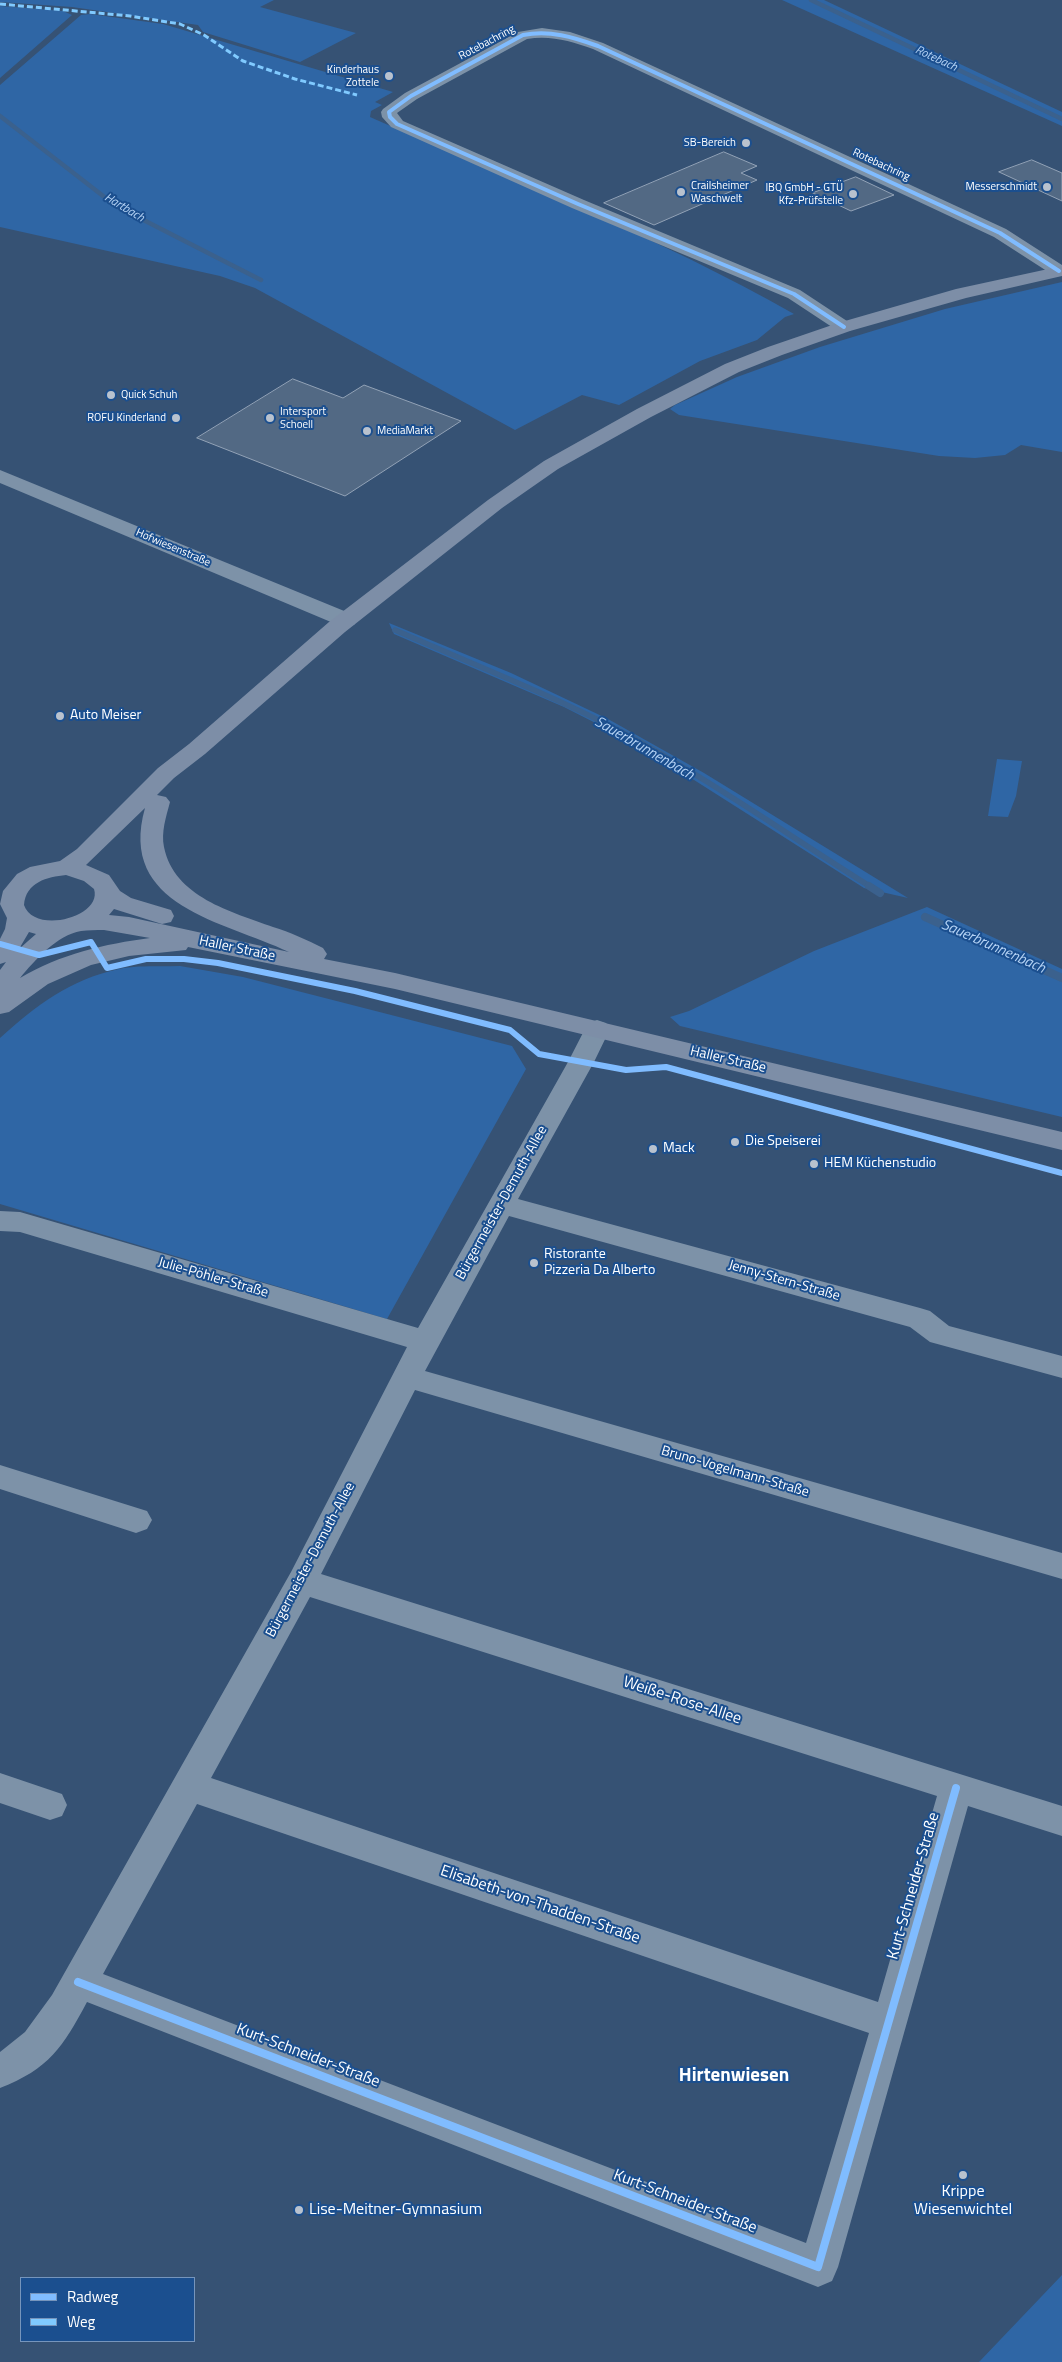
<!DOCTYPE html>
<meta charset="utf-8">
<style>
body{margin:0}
#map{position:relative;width:1062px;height:2362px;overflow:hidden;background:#365274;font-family:"Titillium Web",sans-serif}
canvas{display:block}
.legend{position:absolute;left:20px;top:2277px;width:175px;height:65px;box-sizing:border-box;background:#1b4f8f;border:1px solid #7695bc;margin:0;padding:6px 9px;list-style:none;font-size:15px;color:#fff}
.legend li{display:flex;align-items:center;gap:10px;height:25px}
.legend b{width:25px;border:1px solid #7695bc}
</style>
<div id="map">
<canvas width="1062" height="2362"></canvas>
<ul class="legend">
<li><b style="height:6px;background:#80bcff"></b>Radweg</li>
<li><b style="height:6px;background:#80caff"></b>Weg</li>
</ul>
</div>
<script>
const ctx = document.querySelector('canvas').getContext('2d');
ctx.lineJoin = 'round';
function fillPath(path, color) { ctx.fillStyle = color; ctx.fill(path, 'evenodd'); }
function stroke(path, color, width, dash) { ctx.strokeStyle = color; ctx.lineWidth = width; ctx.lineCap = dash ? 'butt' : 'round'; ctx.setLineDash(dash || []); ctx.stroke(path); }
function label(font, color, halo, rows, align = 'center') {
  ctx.font = font + ' "Titillium Web",sans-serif'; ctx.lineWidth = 4; ctx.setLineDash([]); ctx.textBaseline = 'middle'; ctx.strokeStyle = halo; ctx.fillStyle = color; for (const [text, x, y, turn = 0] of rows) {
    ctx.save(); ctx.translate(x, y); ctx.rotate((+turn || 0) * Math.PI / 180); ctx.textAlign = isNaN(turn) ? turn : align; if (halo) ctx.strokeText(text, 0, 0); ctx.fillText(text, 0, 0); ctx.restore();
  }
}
const green = new Path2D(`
 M0,0H274L260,7L356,33L300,62L203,32L198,25L72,7L0,2Z
 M782,0H824L1062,112V126Z
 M0,6L63,11L72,15L0,78Z
 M90,14L163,24L393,92L375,102L382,105L371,111L370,117C512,180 659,237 794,314L785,317L757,340L700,361L619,405L582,395L515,430L255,288L220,276L0,227V85L81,15Z
 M1062,282V452L1021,445L1005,455L975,458L939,456L679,415L670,409L675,405L737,377L820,347L945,309Z
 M389,623L511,673L608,719L704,773L908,898L864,888L639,745L564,707L394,634Z
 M997,759L1022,761L1016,796L1008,817L988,816Z
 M927,907L1062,969V1117L680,1026L670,1017L689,1011L814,951Z
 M180,966L243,977L512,1046L526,1069L387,1319L0,1204V1038C37,1005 69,980 119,969C138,965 160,967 180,966Z
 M1062,2275V2362H979Z`);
const streamFar2 = new Path2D(`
 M811,0L1062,119
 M0,116L116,206L261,280`);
const streamFar1 = new Path2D(`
 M395,630C470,663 547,693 620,731C707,778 788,835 871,887`);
const stream = new Path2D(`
 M869,886L880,893
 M925,917L1062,978`);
const building = new Path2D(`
 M724,152L757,166L741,173L757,180L654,225L604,203Z
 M1032,160L1062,173V201L999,172Z
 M856,177L894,195L851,211L813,193Z
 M293,379L343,398L364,385L461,421L345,496L197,438Z`);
const minor = new Path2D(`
 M542,28L570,32L603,43L1006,229L1062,265V276L1053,275L994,237L593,49C571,41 550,35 527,39L417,99L397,113L403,121L584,200L800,290L850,323L853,327L850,331H838L788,298L572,208L391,127L382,117L381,112L383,109L405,93L518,32Z
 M0,470L354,615L357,620L354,625L346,626L338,625L0,483Z
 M597,1020L606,1023L610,1029L594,1062L518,1199L920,1308L930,1311L949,1326L1062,1356V1378L930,1342L910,1327L509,1216L425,1371L1062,1553V1579L415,1390L321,1574L1062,1806V1836L968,1806L838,2267L832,2281L818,2287L87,2002C63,2047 49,2069 0,2088V2052L25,2032L52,1995L291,1572L407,1347L20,1232L0,1231V1211L20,1212L418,1328L568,1062L588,1023ZM310,1597L937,1796L878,2002L211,1778ZM197,1804L869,2033L806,2243L103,1974Z
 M0,1465L147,1511L152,1520L147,1529L136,1533L0,1489Z
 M0,1773L62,1794L67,1805L62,1816L50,1820L0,1803Z`);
const major = new Path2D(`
 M1062,266V276L966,298L850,331L782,355L739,372L651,417L558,469L502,508L345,632L205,754L174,778L157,795L166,797L170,802C166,817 161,832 164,847C174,897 232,912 273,927C290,932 307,940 323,948L327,954L324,959L395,973L1062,1132V1150L395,989L188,947L186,950L129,956L91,965L48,984L9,1012L0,1014V970L6,962L0,964V939L5,929L7,918L0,904L3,891L17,874L30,867L60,861L77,849L158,768L189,744L329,622L488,500L544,461L637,409L725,364L768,347L838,323L956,289ZM145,808C117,907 224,921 289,952L129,917L109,915L114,909L162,924L171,922L174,916L171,910L131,898L120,891L109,875L86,865ZM66,875L84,881L94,889C103,917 34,935 24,905C26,882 47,877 66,875ZM104,930L150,938C105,944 60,954 20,978C35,960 57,935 81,931C88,930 96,930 104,930ZM29,932L36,934L19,949Z`);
const quiet = new Path2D(`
 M0,4L130,16L180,24L204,35L243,61L295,79L357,95`);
const cyclewayFar2 = new Path2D(`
 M844,327L794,294L578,204L397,124L390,117L389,112L411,96L523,35C550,30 573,37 598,46L1000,233L1059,271`);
const cyclewayFar1 = new Path2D(`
 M0,944L39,955L91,942L107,968L146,959H184L218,963L355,991L510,1030L539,1054L626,1070L666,1067L1062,1173`);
const cycleway = new Path2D(`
 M78,1982L818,2267L956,1788`);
const markers = [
 [389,76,5,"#b9c2ce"],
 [746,143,5,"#b9c2ce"],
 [1047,187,5,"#b9c2ce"],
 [681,192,5,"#b9c2ce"],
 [853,194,5,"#b9c2ce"],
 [111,395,5,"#b9c2ce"],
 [176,418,5,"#b9c2ce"],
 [270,418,5,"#b9c2ce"],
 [367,431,5,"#b9c2ce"],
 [60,716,5,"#b9c2ce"],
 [735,1142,5,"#b9c2ce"],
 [653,1149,5,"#b9c2ce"],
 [814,1164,5,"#b9c2ce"],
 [534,1263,5,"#b9c2ce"],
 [963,2175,5,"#b9c2ce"],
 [299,2210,5,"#b9c2ce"]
];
const farStreetnames = [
 ["Rotebachring",487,43,-28],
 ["Rotebachring",881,165,25],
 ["Hofwiesenstraße",173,548,23]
];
const farPoinames = [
 ["Kinderhaus",379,70],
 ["Zottele",379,83],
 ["SB-Bereich",736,143],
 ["Crailsheimer",691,186,"left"],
 ["Waschwelt",691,199,"left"],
 ["Messerschmidt",1037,187],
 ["IBQ GmbH - GTÜ",843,188],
 ["Kfz-Prüfstelle",843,201],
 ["Quick Schuh",121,395,"left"],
 ["Intersport",280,412,"left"],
 ["Schoell",280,425,"left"],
 ["ROFU Kinderland",166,418],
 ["MediaMarkt",377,431,"left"]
];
const farWaternames = [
 ["Rotebach",936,59,25],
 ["Hartbach",124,208,31]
];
const poiNames = [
 ["Auto Meiser",70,716],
 ["Die Speiserei",745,1142],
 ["Mack",663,1149],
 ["HEM Küchenstudio",824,1164],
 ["Ristorante",544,1255],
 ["Pizzeria Da Alberto",544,1271]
];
const streetNames = [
 ["Haller Straße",237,949,12],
 ["Haller Straße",728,1060,13],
 ["Bürgermeister-Demuth-Allee",502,1203,-61],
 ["Julie-Pöhler-Straße",213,1278,16],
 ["Jenny-Stern-Straße",784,1281,16],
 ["Bruno-Vogelmann-Straße",735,1472,16],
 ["Bürgermeister-Demuth-Allee",311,1560,-62]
];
const waterNames = [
 ["Sauerbrunnenbach",644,749,30],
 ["Sauerbrunnenbach",993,947,24]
];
const nearStreetnames = [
 ["Weiße-Rose-Allee",682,1701,18],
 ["Kurt-Schneider-Straße",914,1886,-74],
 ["Elisabeth-von-Thadden-Straße",540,1905,19],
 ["Kurt-Schneider-Straße",308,2056,21],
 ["Kurt-Schneider-Straße",685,2202,21]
];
const nearPoinames = [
 ["Krippe",963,2192],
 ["Wiesenwichtel",963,2210],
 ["Lise-Meitner-Gymnasium",309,2210,"left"]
];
const nearQuarternames = [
 ["Hirtenwiesen",734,2076]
];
fillPath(green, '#2f66a5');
stroke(streamFar2, '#3b618d', 4.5);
stroke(streamFar1, '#3b618d', 5.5);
stroke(stream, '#3b618d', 8);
fillPath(building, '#526984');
stroke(building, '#92a2b6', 1);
fillPath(minor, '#7d92a8');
fillPath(major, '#7d8ea7');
stroke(quiet, '#80caff', 3, [6, 3]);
stroke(cyclewayFar2, '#80bcff', 4);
stroke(cyclewayFar1, '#80bcff', 6);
stroke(cycleway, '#80bcff', 8);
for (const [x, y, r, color] of markers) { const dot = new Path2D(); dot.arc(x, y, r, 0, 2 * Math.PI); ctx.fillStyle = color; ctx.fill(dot); stroke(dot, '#1b4f8f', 2); }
label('11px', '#fff', '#1b4f8f', farStreetnames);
label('11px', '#fff', '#1b4f8f', farPoinames, 'right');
label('italic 12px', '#b5d3f5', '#1b4f8f', farWaternames);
label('14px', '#fff', '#1b4f8f', poiNames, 'left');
label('14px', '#fff', '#1b4f8f', streetNames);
label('italic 15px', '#b5d3f5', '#1b4f8f', waterNames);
label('16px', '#fff', '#1b4f8f', nearStreetnames);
label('16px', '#fff', '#1b4f8f', nearPoinames);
label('bold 19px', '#fff', '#1b4f8f', nearQuarternames);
</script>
